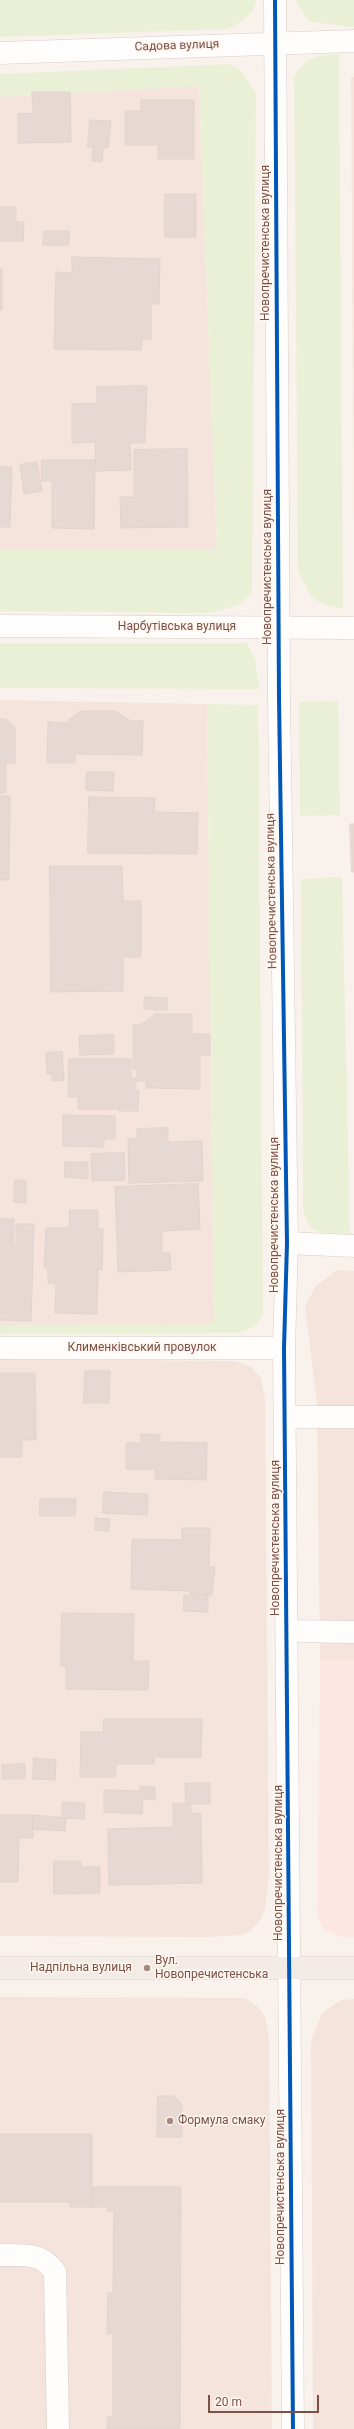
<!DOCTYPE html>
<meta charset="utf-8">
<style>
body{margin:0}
#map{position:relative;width:354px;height:2429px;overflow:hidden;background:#f9f2ec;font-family:Roboto,sans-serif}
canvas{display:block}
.scale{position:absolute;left:208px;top:2395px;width:111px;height:18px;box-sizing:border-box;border:2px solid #7b5148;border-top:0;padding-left:5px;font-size:12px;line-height:14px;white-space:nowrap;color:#7b5148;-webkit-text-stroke:3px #fff6ef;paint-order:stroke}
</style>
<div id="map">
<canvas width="354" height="2429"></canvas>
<div class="scale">20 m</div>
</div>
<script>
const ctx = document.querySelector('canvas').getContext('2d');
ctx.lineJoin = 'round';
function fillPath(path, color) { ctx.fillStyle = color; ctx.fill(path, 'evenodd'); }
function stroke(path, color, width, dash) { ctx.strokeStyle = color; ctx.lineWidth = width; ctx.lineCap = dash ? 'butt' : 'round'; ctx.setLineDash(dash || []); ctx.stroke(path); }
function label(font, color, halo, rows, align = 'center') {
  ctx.font = font + ' Roboto,sans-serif'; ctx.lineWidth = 3; ctx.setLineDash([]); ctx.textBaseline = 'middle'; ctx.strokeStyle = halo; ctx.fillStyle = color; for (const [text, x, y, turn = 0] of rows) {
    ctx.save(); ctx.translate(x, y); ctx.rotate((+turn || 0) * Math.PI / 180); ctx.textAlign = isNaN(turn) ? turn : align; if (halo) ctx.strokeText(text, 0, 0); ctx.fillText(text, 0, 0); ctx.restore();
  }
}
const residential = new Path2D(`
 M351,77H354V532Z
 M199,86L217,550L0,549V97Z
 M0,700L207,704L214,1323L0,1326Z
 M336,1270L354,1271V1660H320L317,1402L305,1307L315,1287Z
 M0,1359L231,1361L243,1363L251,1367L261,1378L265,1399L269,1875L265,1909L261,1919L250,1931L242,1935L208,1937L0,1936Z
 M0,1997L245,1998L257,2006L265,2017L269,2037L272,2429H0Z
 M354,1999V2429H313L311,2042L322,2013L341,2000Z`);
const commercial = new Path2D(`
 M320,1660H354V1937H340L323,1929L317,1917Z`);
const green = new Path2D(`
 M0,0H256C256,14 239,23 228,29L0,37Z
 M295,0H354V27L310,22Z
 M339,54L343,608C312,604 312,598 298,571L294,77C307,56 315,56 339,54Z
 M231,64L243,73L256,93L252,592L238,605L211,613L0,611V549H217L199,86L0,97V74Z
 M0,643H247L255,660L259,689L0,688Z
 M338,701L340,815L300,816L299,702Z
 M207,704L258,705L263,1314L254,1327L239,1333L0,1334V1326L214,1323Z
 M342,877L350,1234C326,1234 307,1237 303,1207L301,879Z`);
const building = new Path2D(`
 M32,92H70L71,142L18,143V114L33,113Z
 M141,100H194V159H158V145H125V111H141Z
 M90,120L111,121L108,148H103L102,162L92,161L93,147H88Z
 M165,194H196V237H165Z
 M0,207H16V222H24L23,241H0Z
 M44,231H69V245H43Z
 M72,257L160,259L159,304H151V339H142L141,350L54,349L56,272L72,273Z
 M0,269H2V310H0Z
 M147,386L145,443H130L131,470L96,471L95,442L72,443V404L97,403V387Z
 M187,449L188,527L121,528L120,497H134V450Z
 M42,460H95L94,529L52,528V481H42Z
 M37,462L42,491L24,494L20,465Z
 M0,467H12L10,527H0Z
 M81,711H115L131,721H143L142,755L75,754V763H47L48,722L69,723V720Z
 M0,719H6L15,728V763H6V793H0Z
 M87,772H114L113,791L86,790Z
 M0,796H10L9,880H0Z
 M89,797L155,798L154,812L198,813L197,854L88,853Z
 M350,824H354V872H352Z
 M50,866H122L123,901H141V957H123V991L51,992Z
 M145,997L167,998V1010L144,1009Z
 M156,1014H192V1034H210V1055H200V1089L146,1088V1081H137V1070L133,1069V1025L142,1024Z
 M114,1035V1054L80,1055L79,1036Z
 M62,1052L64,1080L52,1081V1074H47L46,1053Z
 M69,1059H131V1078H136V1090H139L138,1111H119V1109H78V1097H69Z
 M63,1115L115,1116V1139H104V1147L63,1146Z
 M168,1128V1142L202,1141L203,1181L129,1183L128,1139H137V1129Z
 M124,1153L125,1180L92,1181L91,1154Z
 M65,1162H88V1179L65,1177Z
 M15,1180L26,1181V1203L14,1202Z
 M198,1184L200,1229L162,1231V1253H170L171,1270L118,1272L115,1187Z
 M70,1210H98V1229H103L102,1270L98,1269L97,1314L55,1313L56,1284L48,1283V1268H44L46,1228H69Z
 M0,1219H14L13,1244H16V1224H34L31,1321L0,1320Z
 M85,1371H110L109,1403H84Z
 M0,1373H35L36,1440H22V1457H0Z
 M141,1434L160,1435V1442L207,1443L206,1480L155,1479V1469H126V1443H141Z
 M104,1492L148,1494L147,1515L103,1513Z
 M40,1499H76L75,1516H40Z
 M96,1518L110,1519L109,1531L95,1530Z
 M182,1528H210L209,1567H215L212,1595L190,1594L191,1591L131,1589L132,1539L182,1540Z
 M184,1595H208V1612L184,1611Z
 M62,1613L134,1614L133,1661H149L148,1690L66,1689V1666H61Z
 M104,1719H202L201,1757H154V1764H116L115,1777H80L81,1732H103Z
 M34,1758L56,1760L55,1780L33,1779Z
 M25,1764V1779H2V1765Z
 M210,1783V1804H186L185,1784Z
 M140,1786L155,1787V1800L143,1799L142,1814L104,1812V1790L140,1791Z
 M63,1802L85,1803L84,1819L62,1818Z
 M191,1803V1814L201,1813L202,1883L109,1885L108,1829L173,1827V1804Z
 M0,1815H33V1838H19L18,1882H0Z
 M33,1815L66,1818L65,1831L33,1829Z
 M54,1861H81V1867H100V1893L54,1894Z
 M158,2096H174L182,2105V2137H157Z
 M0,2134H92V2207H70V2202H0Z
 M92,2187H181L180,2429H107V2417H113V2334H107L108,2293H113L114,2211H108L107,2207H92Z`);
const minor = new Path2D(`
 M275,0L279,698L287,1243L284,1348L293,2429
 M0,53L354,41
 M0,626L354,628
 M287,1243L354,1246
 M0,1348H284
 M286,1417H354
 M287,1631L354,1632
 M0,2255C22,2255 41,2252 55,2272L58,2429`);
const major = new Path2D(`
 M0,1968H354`);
const cycleway = new Path2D(`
 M275,0L279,698L287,1243L284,1348L293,2429`);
const markers = [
 [147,1968,4,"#a78981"],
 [170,2121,4,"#a78981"]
];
const streetNames = [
 ["Садова вулиця",177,46,-2],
 ["Новопречистенська вулиця",266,243,-90],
 ["Новопречистенська вулиця",268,567,-90],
 ["Нарбутівська вулиця",177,627],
 ["Новопречистенська вулиця",272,891,-91],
 ["Новопречистенська вулиця",275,1215,-90],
 ["Клименківський провулок",142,1348],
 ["Новопречистенська вулиця",276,1538,-90],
 ["Новопречистенська вулиця",279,1863,-90],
 ["Надпільна вулиця",81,1968],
 ["Новопречистенська вулиця",281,2187,-90]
];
const poiNames = [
 ["Вул.",155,1961],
 ["Новопречистенська",155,1975],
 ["Формула смаку",178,2121]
];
fillPath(residential, '#f4e4db');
fillPath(commercial, '#fce7e2');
fillPath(green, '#eaf0d5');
fillPath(building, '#e6d8d3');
stroke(building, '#e3d3ce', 1);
stroke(minor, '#d8cdc8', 23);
stroke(major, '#dacdc9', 23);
stroke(minor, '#fefdfc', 22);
stroke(major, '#f3ece6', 22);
stroke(cycleway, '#0057b8', 4);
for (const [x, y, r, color] of markers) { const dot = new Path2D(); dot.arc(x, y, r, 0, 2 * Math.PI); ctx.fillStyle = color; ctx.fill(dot); stroke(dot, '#fff6ef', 1.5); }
label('12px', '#7b5148', '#fff6ef', streetNames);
label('12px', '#7b5148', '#fff6ef', poiNames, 'left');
</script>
